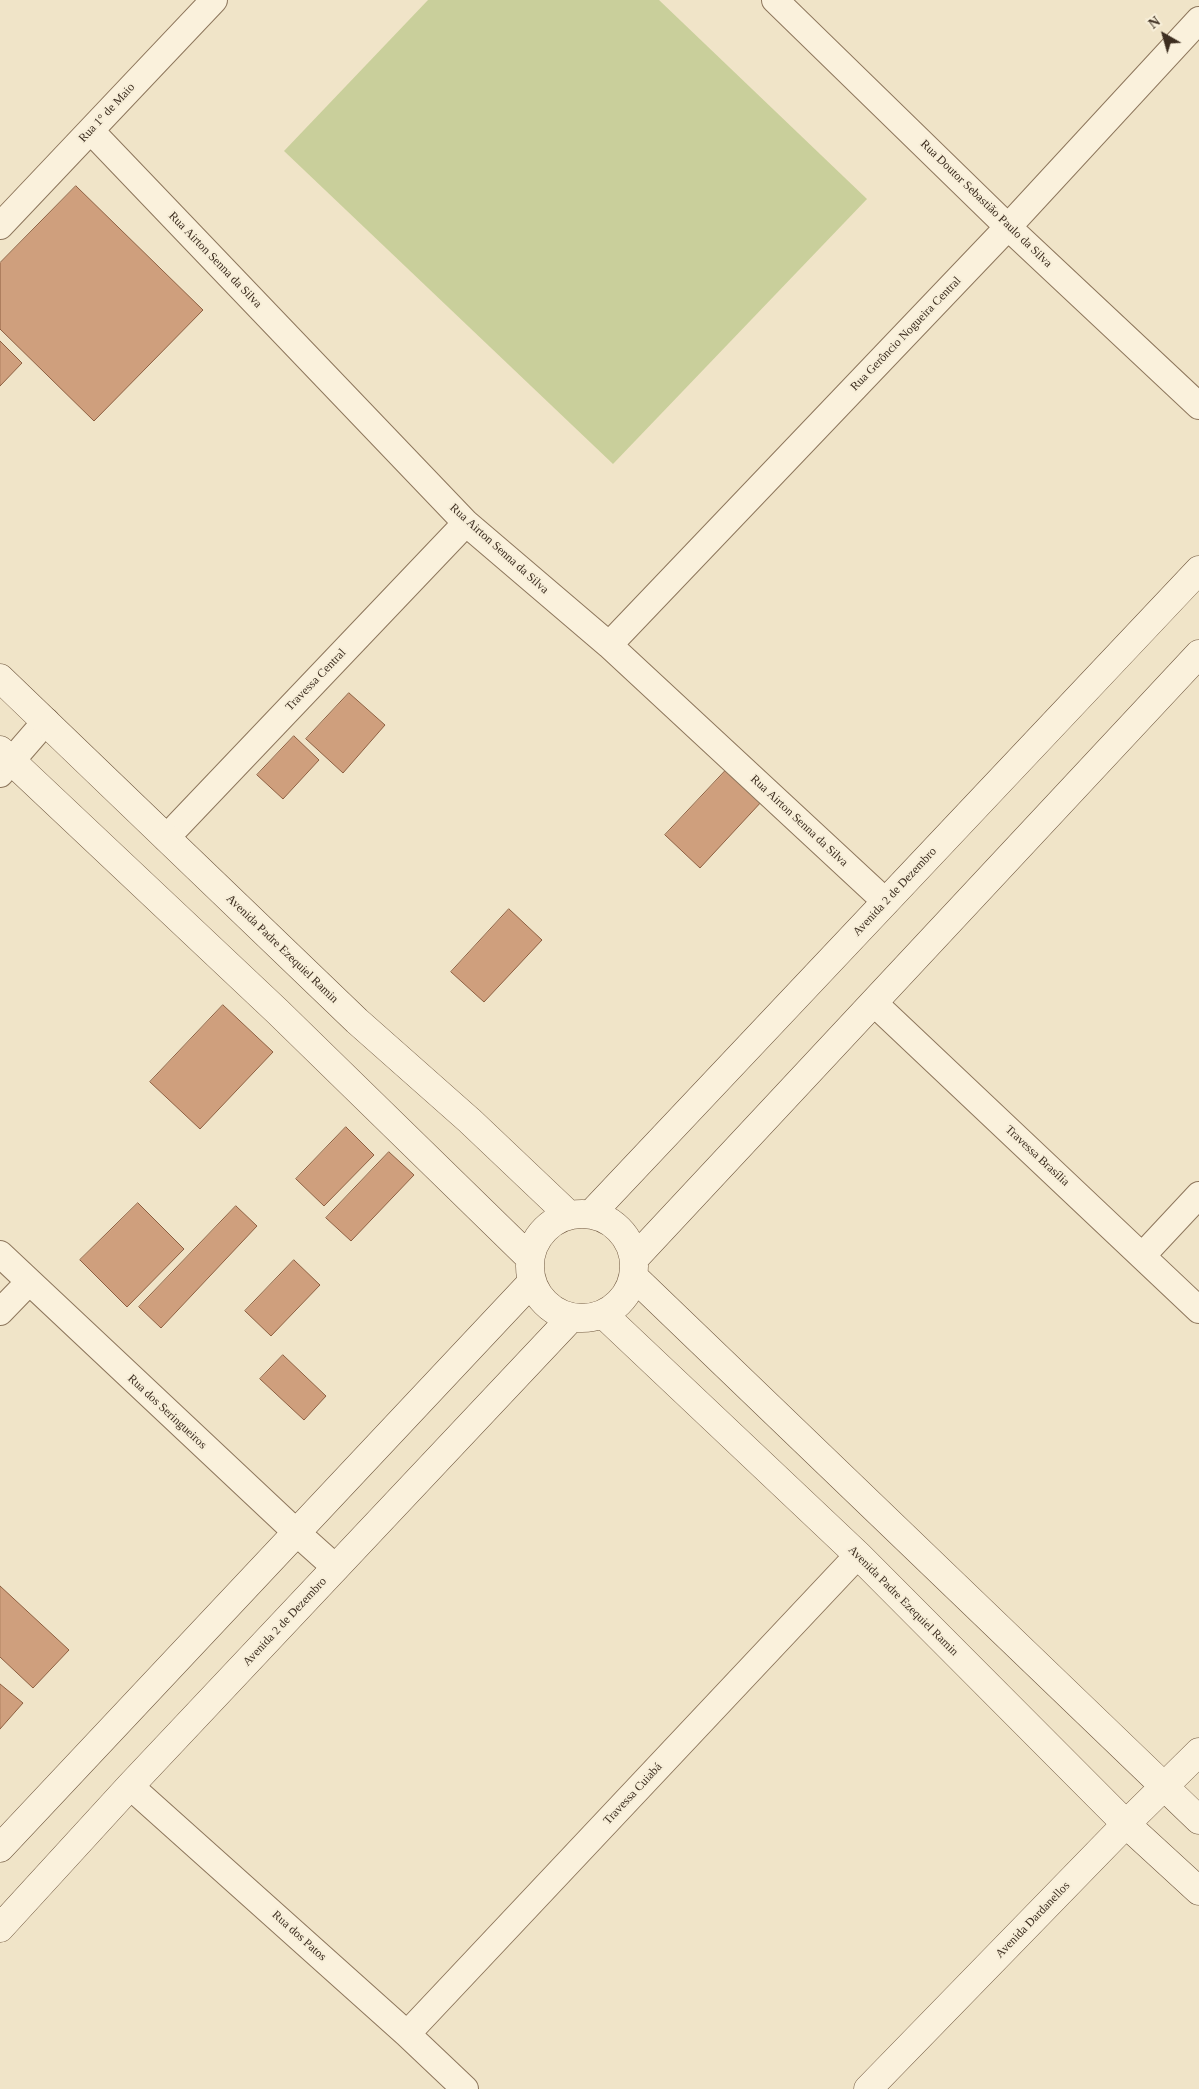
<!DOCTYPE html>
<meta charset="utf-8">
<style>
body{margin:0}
#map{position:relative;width:1199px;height:2089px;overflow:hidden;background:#f0e4c8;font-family:"Times New Roman",serif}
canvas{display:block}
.north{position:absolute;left:1139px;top:10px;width:50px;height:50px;-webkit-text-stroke:4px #f7eed8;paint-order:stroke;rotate:322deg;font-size:14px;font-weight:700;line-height:20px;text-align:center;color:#3d2e20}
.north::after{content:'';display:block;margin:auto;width:18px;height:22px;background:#3d2e20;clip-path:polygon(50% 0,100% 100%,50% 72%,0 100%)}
</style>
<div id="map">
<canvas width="1199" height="2089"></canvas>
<div class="north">N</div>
</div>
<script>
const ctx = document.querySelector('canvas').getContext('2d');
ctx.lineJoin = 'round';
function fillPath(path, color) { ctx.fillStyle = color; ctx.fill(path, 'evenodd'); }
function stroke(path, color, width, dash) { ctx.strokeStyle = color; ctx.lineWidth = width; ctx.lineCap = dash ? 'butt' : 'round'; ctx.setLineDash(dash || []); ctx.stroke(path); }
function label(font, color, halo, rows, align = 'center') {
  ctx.font = font + ' "Times New Roman",serif'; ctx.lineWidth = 4; ctx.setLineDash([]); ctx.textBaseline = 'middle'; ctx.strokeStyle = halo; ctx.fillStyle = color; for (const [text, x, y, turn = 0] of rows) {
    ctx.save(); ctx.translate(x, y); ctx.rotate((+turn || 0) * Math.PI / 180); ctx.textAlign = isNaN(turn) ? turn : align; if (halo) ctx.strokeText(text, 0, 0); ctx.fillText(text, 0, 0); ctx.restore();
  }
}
const green = new Path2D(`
 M428,0H659L867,199L613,464L284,151Z`);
const building = new Path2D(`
 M76,186L203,310L94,421L0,329V263Z
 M0,341L22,363L0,386Z
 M349,693L385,725L343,773L306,739Z
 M294,736L319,760L283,799L257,775Z
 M728,768L763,800L700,868L665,835Z
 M509,909L542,940L484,1002L451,972Z
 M223,1005L273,1052L200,1129L150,1082Z
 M346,1127L374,1155L324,1206L296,1179Z
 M389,1152L414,1175L351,1241L326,1218Z
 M138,1203L184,1249L127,1307L80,1260Z
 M236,1206L257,1226L161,1328L139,1307Z
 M294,1260L320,1285L271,1336L245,1311Z
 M283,1355L326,1396L304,1420L260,1379Z
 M0,1586L69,1650L33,1688L0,1657Z
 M0,1684L23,1703L0,1729Z`);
const street = new Path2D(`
 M775,0L1008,227L1199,406
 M91,131L466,523L609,645L886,902
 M0,226L214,0
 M609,645L1008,227L1199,20
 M0,774L46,721
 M166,838L466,523
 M874,1003L1199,1310
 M0,1254L297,1533L336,1568
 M1143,1255L1199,1195
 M0,1312L29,1282
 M130,1786L407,2034L465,2089
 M407,2034L858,1555`);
const secondary = new Path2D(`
 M0,678L357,1021L470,1121L568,1214
 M0,750L278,1012L529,1257
 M591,1214L1199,570
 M530 1266a52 52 0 1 1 104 0a52 52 0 1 1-104 0Z
 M634,1259L1199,654
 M633,1276L1199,1820
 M603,1314L858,1555L1126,1824L1199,1891
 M0,1848L531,1283
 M0,1928L130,1786L571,1318
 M868,2089L1126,1824L1199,1752`);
const streetNames = [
 ["Rua 1° de Maio",107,113,-47],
 ["Rua Doutor Sebastião Paulo da Silva",986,204,44],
 ["Rua Airton Senna da Silva",215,260,46],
 ["Rua Gerôncio Nogueira Central",906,334,-46],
 ["Rua Airton Senna da Silva",499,549,42],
 ["Travessa Central",316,680,-46],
 ["Rua Airton Senna da Silva",799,821,43],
 ["Avenida 2 de Dezembro",895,892,-47],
 ["Avenida Padre Ezequiel Ramin",282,949,44],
 ["Travessa Brasília",1037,1156,43],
 ["Rua dos Seringueiros",167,1412,43],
 ["Avenida Padre Ezequiel Ramin",903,1601,45],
 ["Avenida 2 de Dezembro",285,1622,-47],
 ["Travessa Cuiabá",633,1794,-47],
 ["Avenida Dardanellos",1033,1920,-46],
 ["Rua dos Patos",299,1936,42]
];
fillPath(green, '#c9cf9b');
fillPath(building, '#cf9f7d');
stroke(building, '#8d5f41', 1);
stroke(street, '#8d765c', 28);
stroke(secondary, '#6f573f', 29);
stroke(street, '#faf1dc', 26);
stroke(secondary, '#faf1dc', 28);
label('12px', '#3d2e20', '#f7eed8', streetNames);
</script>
